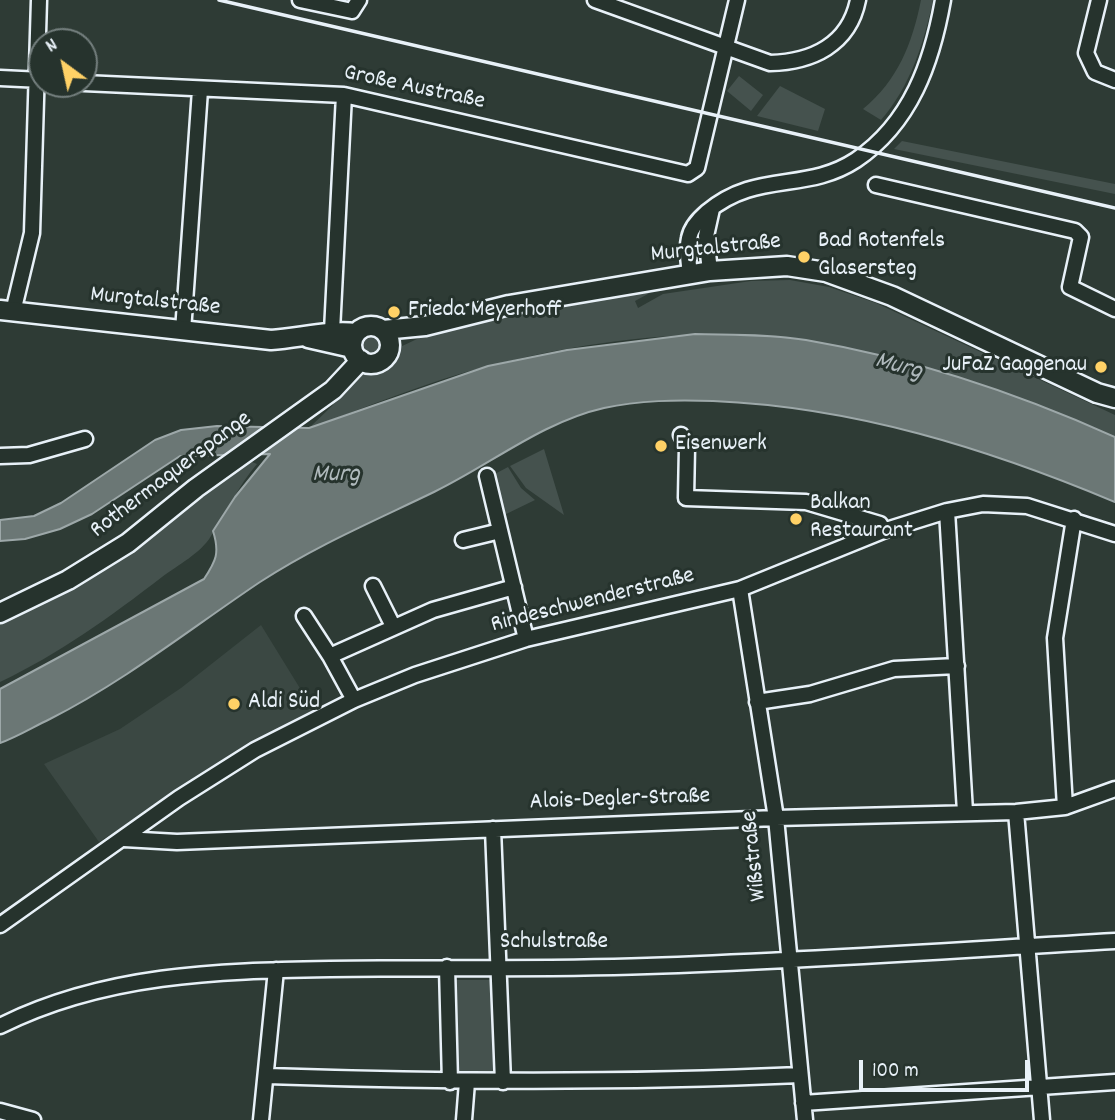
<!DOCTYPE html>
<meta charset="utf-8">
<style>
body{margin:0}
#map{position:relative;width:1115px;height:1120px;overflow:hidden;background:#2e3b35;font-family:Dekko,sans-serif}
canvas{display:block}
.north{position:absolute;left:28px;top:28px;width:70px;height:70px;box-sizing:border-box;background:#26332d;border:2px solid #747f7e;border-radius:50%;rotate:327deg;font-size:19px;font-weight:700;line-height:28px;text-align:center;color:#e8f1f8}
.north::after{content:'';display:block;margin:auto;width:24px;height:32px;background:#ffd166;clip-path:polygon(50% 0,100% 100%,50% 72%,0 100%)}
.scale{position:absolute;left:859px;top:1060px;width:170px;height:32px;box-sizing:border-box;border:4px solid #e8f1f8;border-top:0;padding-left:9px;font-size:21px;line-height:24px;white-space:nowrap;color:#e8f1f8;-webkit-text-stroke:5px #26332d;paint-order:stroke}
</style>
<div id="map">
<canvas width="1115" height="1120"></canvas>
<div class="north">N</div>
<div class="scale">100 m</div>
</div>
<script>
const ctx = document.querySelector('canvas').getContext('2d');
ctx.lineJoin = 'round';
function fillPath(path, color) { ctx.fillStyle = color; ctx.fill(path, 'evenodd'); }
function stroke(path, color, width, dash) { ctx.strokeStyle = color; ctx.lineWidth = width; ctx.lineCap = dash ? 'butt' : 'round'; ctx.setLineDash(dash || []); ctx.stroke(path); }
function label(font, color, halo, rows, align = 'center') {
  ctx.font = font + ' Dekko,sans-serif'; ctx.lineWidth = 6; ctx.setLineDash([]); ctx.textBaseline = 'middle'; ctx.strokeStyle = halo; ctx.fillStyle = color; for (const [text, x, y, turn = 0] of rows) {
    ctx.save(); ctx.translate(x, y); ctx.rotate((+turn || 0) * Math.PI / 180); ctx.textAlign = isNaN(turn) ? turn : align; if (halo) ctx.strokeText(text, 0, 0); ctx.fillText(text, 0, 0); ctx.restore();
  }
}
const built = new Path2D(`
 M261,625L314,711L250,744L99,842L44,764L120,729L181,688Z`);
const green = new Path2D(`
 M921,0H933C924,43 910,87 881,120L863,109C898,80 912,44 921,0Z
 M739,76L763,95L751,111L727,91Z
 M780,86L825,109L818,131L757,116Z
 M902,141L1115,184V194L894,149Z
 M790,280L829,287L876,303L1115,415V437C1045,405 975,382 901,362C869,354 836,344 803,340C699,326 590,340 489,366C428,381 368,407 309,428L333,405L334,398L366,372L384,367L398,348L455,321L657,289L635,301L638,308L663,294L751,281Z
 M360 344a11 11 0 1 1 22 0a11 11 0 1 1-22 0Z
 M544,449L564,515L526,488L510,466Z
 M247,460L257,464C238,486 226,513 211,536C201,553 178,565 162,577C110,617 59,654 0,682V621L140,543Z
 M508,467L521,488L535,500L502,516L491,476Z
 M456,980H490L497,1073L458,1071Z`);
const water = new Path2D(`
 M695,334C731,335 770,334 806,340C912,358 1017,393 1115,437V502C986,448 854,407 713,401C677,400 640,400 604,408C542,422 490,465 434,492C374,521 315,546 260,582C190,629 125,681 50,719C33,727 17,737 0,743V689L204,579C216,561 220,553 213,531L235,497L270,454L180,456L92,514L60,529L25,539L0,541V520L34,516L61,503L155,440L181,430L217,426L309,428L488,366L567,350Z`);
const minor = new Path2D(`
 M300,0L352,11L359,0
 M595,0L770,63C812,62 849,45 858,0
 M1099,0L1086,53L1095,72L1115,80
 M0,78L42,80
 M84,83L344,95L688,174L697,168L737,0
 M876,185L1075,231L1081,237L1070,287L1115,309
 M710,271L706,236L712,209
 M690,275C689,263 686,250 689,238C691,227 699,219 707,212C757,170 806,193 856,160C911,123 932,62 943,0
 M13,312L32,233L39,0
 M183,331L200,90
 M332,331L344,95
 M681,435L687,447L686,498L806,502L880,524L883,531
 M0,456L29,455L85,439
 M487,476L526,639
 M947,511L965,812
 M463,540L500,531
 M373,586L393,626
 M740,589L776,818L805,1120
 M304,616L330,656
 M354,700L330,656L433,610L514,587
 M757,702L810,694L894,669L957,666
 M1065,807L1055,638L1074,519
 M1016,812L1042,1120
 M493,829L503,1082
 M124,839L177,842L776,818L1016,812L1065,807L1115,789
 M0,925L179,798L255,750L354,700L415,675L526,639L740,589L883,531L947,511L983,504L1027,506L1115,534
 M447,967L450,1082
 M0,1026C104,974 217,971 330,969C436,967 542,970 647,966C803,961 959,950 1115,941
 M267,1076C445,1082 622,1083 800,1075
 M803,1103L1115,1082
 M0,1111L33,1120
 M261,1120L276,970
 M464,1120L467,1082`);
const tertiary = new Path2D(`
 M0,310L271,340C300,338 327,330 356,333
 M352 345a19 19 0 1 1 38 0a19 19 0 1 1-38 0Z
 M383,330L425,326L509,305L710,271L787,266L826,272L892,296L1097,393L1115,398
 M308,338L352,348
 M0,613L68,580L128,543L196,488L333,390L361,360`);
const rail = new Path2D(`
 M219,0L1115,208`);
const markers = [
 [804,257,7,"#ffd166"],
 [394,312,7,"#ffd166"],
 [1101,367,7,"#ffd166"],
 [661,446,7,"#ffd166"],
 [796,519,7,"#ffd166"],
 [234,704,7,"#ffd166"]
];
const streetNames = [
 ["Große Austraße",414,89,12],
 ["Murgtalstraße",716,250,-6],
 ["Murgtalstraße",155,303,6],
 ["Rothermaquerspange",172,476,-37],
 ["Rindeschwenderstraße",593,602,-14],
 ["Alois-Degler-Straße",620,801,-2],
 ["Wißstraße",756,856,-96],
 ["Schulstraße",554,944]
];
const poiNames = [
 ["Bad Rotenfels",818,243],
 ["Glasersteg",818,271],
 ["Frieda Meyerhoff",408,312],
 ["JuFaZ Gaggenau",1087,367,"right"],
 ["Eisenwerk",675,446],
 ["Balkan",810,505],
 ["Restaurant",810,533],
 ["Aldi Süd",248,704]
];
const waterNames = [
 ["Murg",898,368,15],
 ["Murg",336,476]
];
fillPath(built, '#3b4843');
fillPath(green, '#45524e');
fillPath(water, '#6b7775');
stroke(water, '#9da8a9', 2);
stroke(minor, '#e8f1f8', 19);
stroke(tertiary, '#e8f1f8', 23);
stroke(minor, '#26332d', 14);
stroke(tertiary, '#26332d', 18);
stroke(rail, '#e8f1f8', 3.5);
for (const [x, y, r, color] of markers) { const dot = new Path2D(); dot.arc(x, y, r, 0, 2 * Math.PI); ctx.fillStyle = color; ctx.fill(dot); stroke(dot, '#26332d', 2.5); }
label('24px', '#e8f1f8', '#26332d', streetNames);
label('24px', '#e8f1f8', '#26332d', poiNames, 'left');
label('italic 26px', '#b0babd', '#26332d', waterNames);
</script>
